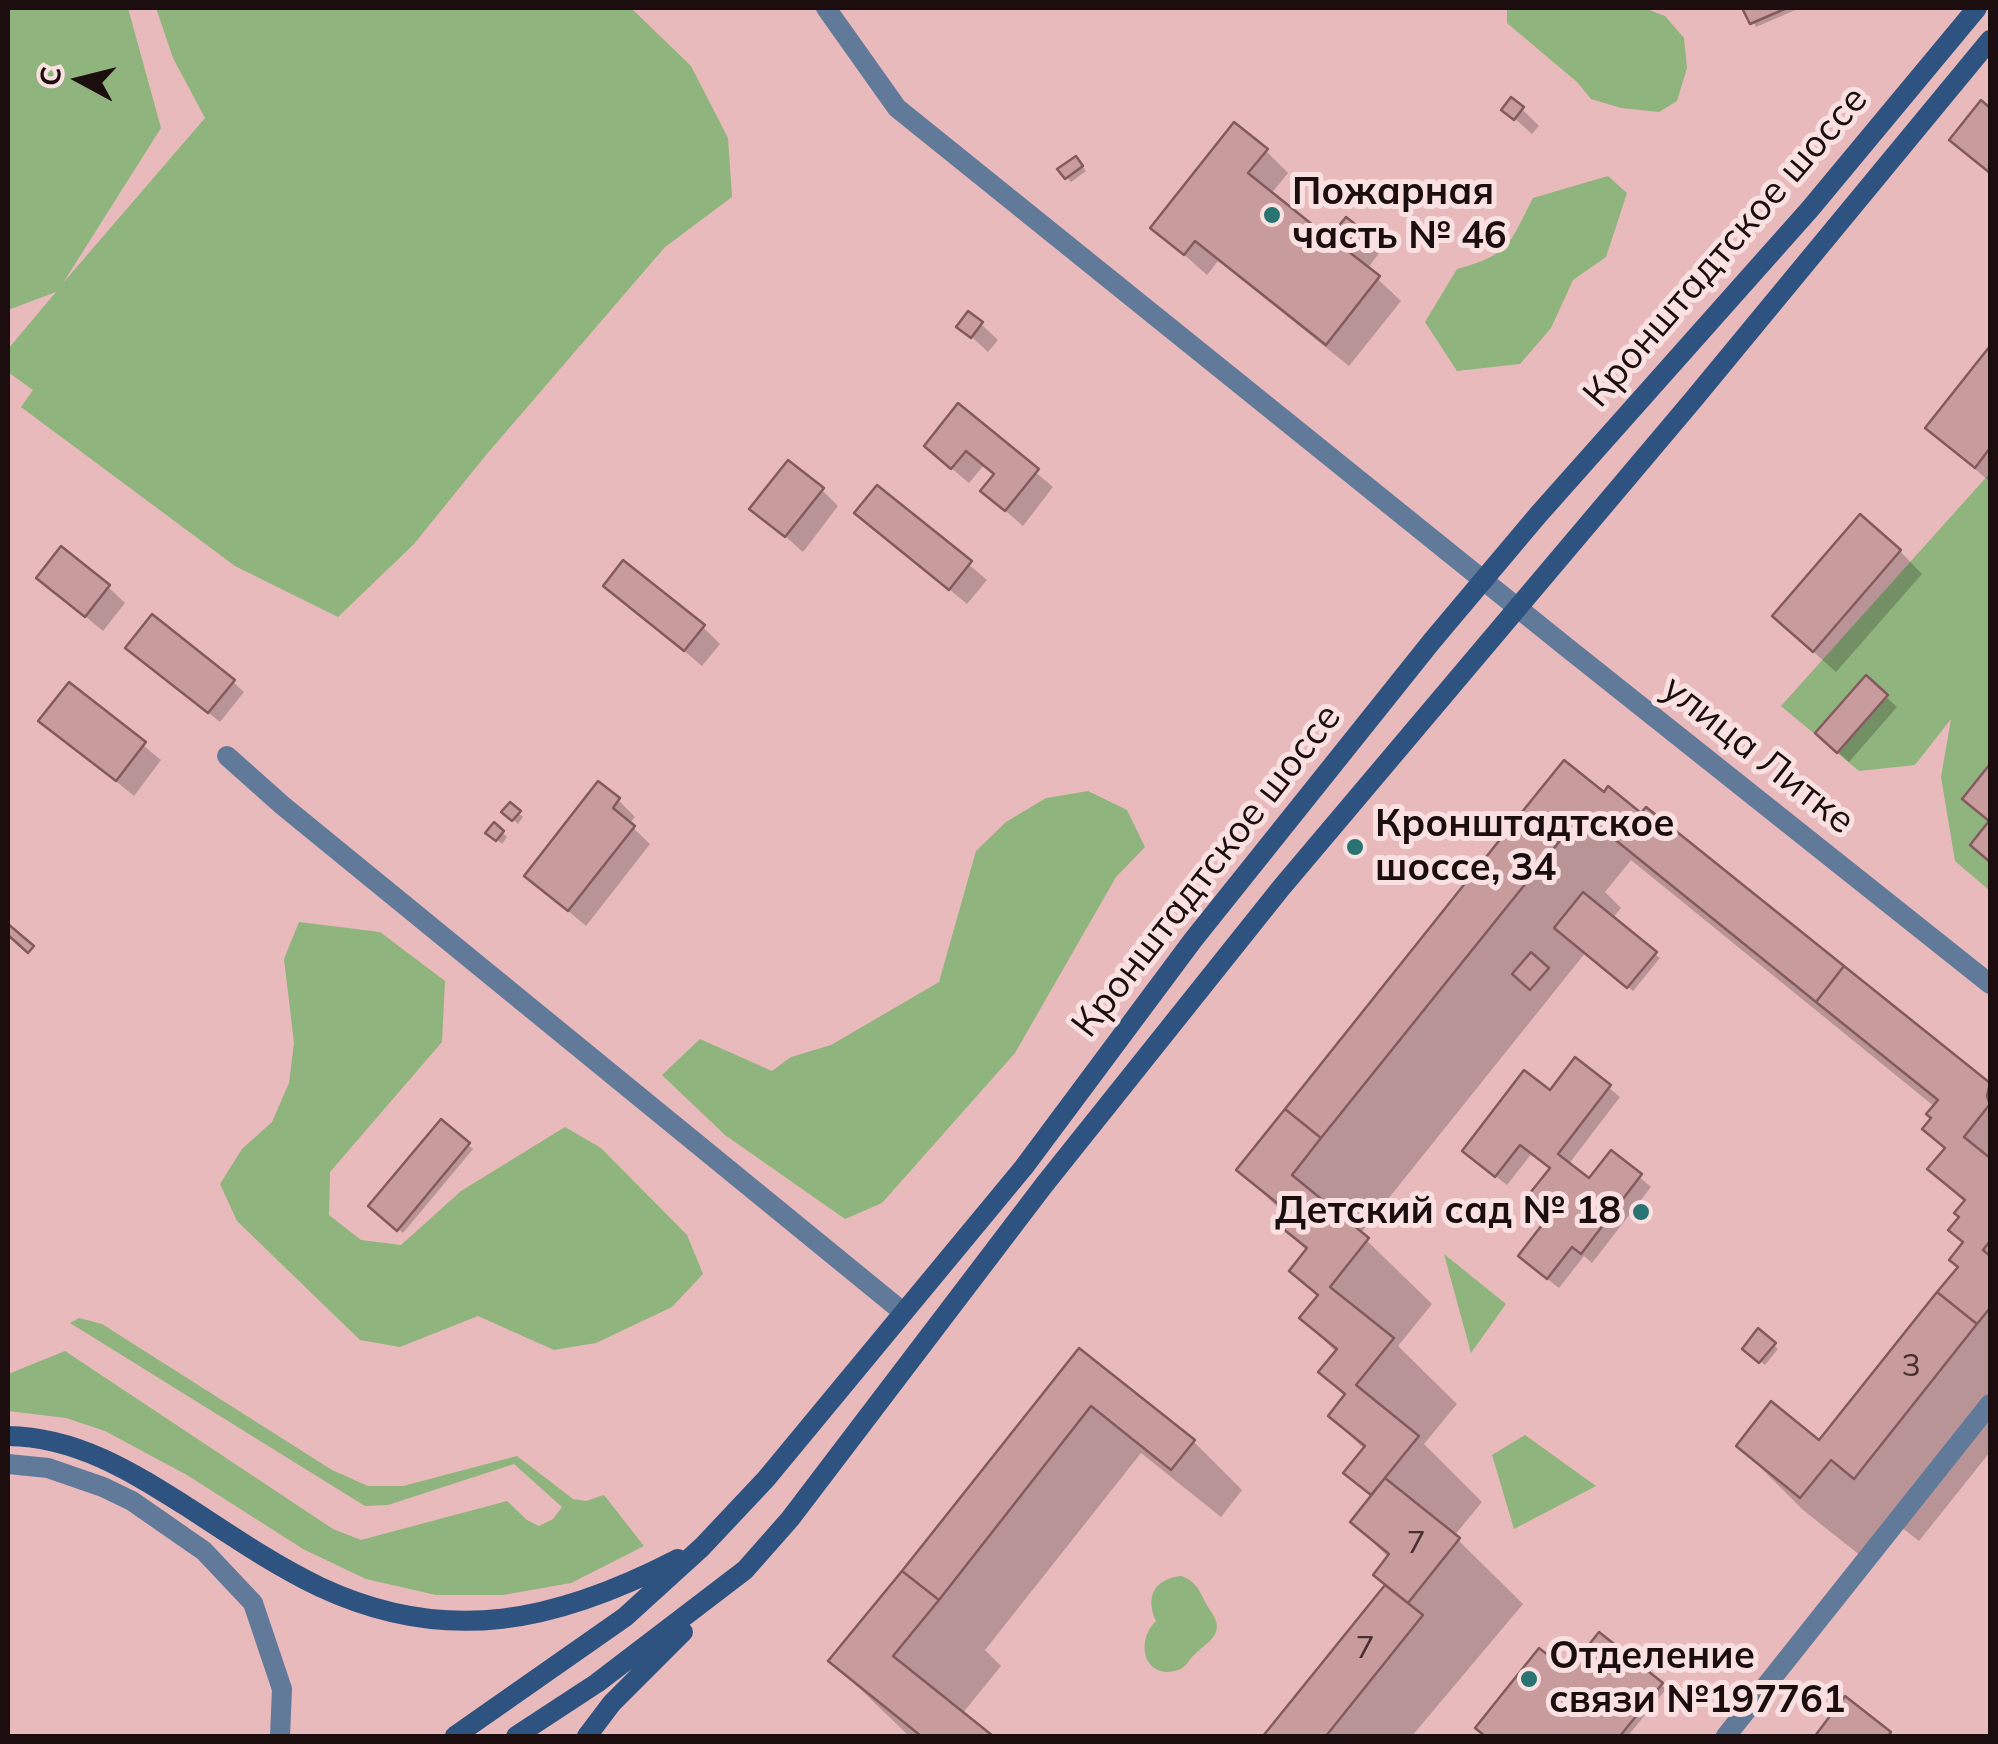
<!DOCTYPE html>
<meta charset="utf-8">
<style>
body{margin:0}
#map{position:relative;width:1998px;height:1744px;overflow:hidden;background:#e8babc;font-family:Mulish,sans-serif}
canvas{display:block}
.frame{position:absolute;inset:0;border:10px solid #1c0d0e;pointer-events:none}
.north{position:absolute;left:30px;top:30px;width:100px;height:100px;-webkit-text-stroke:8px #f9e1e2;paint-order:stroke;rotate:277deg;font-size:28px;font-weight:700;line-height:40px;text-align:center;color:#1c0d0e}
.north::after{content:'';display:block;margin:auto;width:35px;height:45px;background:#1c0d0e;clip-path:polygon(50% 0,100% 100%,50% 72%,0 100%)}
</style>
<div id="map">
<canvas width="1998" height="1744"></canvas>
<div class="frame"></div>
<div class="north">С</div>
</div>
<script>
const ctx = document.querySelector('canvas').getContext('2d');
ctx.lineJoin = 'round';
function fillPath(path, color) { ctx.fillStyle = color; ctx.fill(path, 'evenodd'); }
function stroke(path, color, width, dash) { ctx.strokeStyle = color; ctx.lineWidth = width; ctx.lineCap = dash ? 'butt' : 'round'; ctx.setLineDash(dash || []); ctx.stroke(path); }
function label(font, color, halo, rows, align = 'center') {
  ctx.font = font + ' Mulish,sans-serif'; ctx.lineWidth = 10; ctx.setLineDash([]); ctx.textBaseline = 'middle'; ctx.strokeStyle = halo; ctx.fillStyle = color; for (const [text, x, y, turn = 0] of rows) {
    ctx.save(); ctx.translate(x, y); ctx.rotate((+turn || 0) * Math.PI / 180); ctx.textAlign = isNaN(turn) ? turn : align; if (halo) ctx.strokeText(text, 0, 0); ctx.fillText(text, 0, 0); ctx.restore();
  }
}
const green = new Path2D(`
 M8,8H128L161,128L63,283L205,118L173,58L156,8H631L691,66L728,138L732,197L665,247L486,455L414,544L338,617L235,566L21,407L33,390L8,372V349L56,292L8,310Z
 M1507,8H1644L1665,16L1684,38L1687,68L1677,101L1659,112L1621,108L1591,99L1577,82L1507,23Z
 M1608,176L1627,193L1606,257L1573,280L1551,328L1520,364L1457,371L1425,322L1457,269C1510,255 1509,244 1533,198Z
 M1990,473V891L1955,861L1941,777L1951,719L1915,765L1859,771L1781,706Z
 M1088,791L1127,810L1145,847L1116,877L1015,1053L882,1203L845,1219L725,1135L662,1075L700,1039L772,1071L791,1057L831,1045L939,982L976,851L1006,822L1046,798Z
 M299,922L380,932L445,981L442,1042L330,1172L329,1215L361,1240L401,1245L461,1191L565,1127L601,1148L687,1235L703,1274L672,1307L596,1343L554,1350L478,1316L400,1347L360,1340L237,1221L220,1184L242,1149L272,1122L289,1083L294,1043L284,959Z
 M1444,1254L1506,1304L1471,1353Z
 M79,1318L102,1324L332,1470L368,1486H403L517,1456L573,1499L586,1501L604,1495L644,1546L571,1583L503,1595H436L366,1579L303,1549L187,1475L105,1431L66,1418L8,1411V1374L65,1351L333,1529L361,1540L507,1501L527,1520L539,1526L553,1519L562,1507L514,1464L388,1505L365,1506L70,1323Z
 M1525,1435L1596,1486L1514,1529L1492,1455Z
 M1181,1576C1200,1583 1200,1595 1210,1610C1227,1633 1209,1641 1195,1654C1188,1660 1187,1667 1178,1670C1145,1681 1134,1642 1156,1621C1145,1597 1154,1579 1181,1576Z`);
const shadow = new Path2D(`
 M1745,8H1800L1756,27Z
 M1504,109H1522L1539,126L1532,134Z
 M1266,151L1288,173L1271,194L1330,241L1358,230L1380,252L1367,269L1401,301L1349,366L1218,261L1207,275L1154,228Z
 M1080,163L1086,171L1071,182L1067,178Z
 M981,324L998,340L988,352L960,326Z
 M1990,350V482L1928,428Z
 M958,407L1053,487L1023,526L983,491L996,475L984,465L969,483L944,462Z
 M877,488L987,580L967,604L857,513Z
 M822,490L838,506L803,552L753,508Z
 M1900,551L1922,574L1836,672L1798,638Z
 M39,578L108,587L125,603L103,631Z
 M606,585L703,627L720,644L702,666Z
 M139,658L233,682L244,692L220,722Z
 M69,685L161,760L134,796L42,721Z
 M1886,697L1897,707L1849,762L1829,744Z
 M1565,763L1605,795L1642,816L1647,810L1990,1086V1452L1919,1541L1896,1523L1866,1560L1803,1510L1739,1446L1819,1443L1960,1268L1965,1243L1962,1217L1965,1203L1931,1169L1946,1150L1925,1129L1934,1118L1935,1107L1631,860L1605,892L1621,908L1612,919L1660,958L1633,991L1586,952L1360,1234L1432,1304L1398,1346L1457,1404L1424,1444L1482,1502L1454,1536L1523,1604L1412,1736H1266L1387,1586L1389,1558L1353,1522L1372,1498L1347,1472L1365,1450L1331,1416L1346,1397L1321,1372L1337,1353L1302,1318L1319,1298L1292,1271L1308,1252L1275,1219L1282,1212L1239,1169Z
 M1990,768V862L1973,845L1990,823L1965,799Z
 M618,800L635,817L629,824L650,844L586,926L527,876Z
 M510,806L523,817L518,824L505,812Z
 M494,826L507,837L502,844L488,832Z
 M1576,1060L1620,1097L1568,1165L1590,1181L1612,1154L1651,1187L1592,1263L1584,1256L1559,1288L1532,1267L1548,1222L1552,1169L1532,1153L1507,1185L1476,1161L1550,1094Z
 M441,1122L473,1149L403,1233L371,1206Z
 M1759,1332L1778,1349L1765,1365L1749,1353Z
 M1079,1351L1194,1442L1242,1490L1221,1517L1141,1453L985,1650L1001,1666L962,1714L989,1736H909L831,1661Z
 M1569,1675L1661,1685L1666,1689L1628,1736H1488L1478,1728Z`);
const building = new Path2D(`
 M1742,8H1787L1750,24Z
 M1511,97L1524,107L1514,120L1501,110Z
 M1981,100L1990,108V173L1949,140Z
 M1234,122L1268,149L1248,173L1329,238L1346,217L1360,228L1344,248L1380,276L1326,345L1195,241L1184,255L1150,228Z
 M1076,156L1083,166L1065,179L1057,169Z
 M968,311L983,322L971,338L956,327Z
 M1990,346V448L1975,468L1925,428Z
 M958,403L1039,469L1005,511L980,491L994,474L966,451L951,469L924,446Z
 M788,460L824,488L785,537L749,509Z
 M877,485L972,561L949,590L854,513Z
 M1860,514L1901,550L1813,652L1772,616Z
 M61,546L110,585L85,617L36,578Z
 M623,560L705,625L684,651L603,586Z
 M152,614L235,680L208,713L125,648Z
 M1866,675L1888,695L1837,753L1815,733Z
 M69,682L146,742L116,781L38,721Z
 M1564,760L1604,792L1608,786L1641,813L1646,807L1844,966L1816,1002L1582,813L1559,842L1522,812Z
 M1990,764V862L1970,845L1989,821L1962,799Z
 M598,781L620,798L613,808L635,826L568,911L524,876Z
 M510,802L521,811L512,821L501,812Z
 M1522,812L1559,842L1321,1138L1285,1109Z
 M494,822L504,831L496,841L485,833Z
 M1583,892L1657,952L1627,988L1554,928Z
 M8,924L34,946L28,953L8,935Z
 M1531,952L1549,968L1530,990L1512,974Z
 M1844,966L1990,1083L1987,1096L1990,1104L1964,1137L1990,1158V1241L1983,1250L1990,1256V1308L1977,1324L1937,1292L1958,1267L1949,1260L1963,1242L1948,1230L1959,1217L1954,1213L1965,1200L1927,1169L1945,1148L1922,1129L1931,1118L1926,1114L1938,1100L1816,1002Z
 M1575,1057L1611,1085L1558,1154L1589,1178L1611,1150L1642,1174L1581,1254L1572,1247L1547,1279L1518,1256L1545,1221L1522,1203L1550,1168L1520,1145L1495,1177L1462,1151L1524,1070L1550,1090Z
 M1285,1109L1321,1138L1292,1175L1369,1238L1330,1287L1394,1338L1356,1385L1419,1436L1371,1495L1343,1473L1365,1446L1328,1416L1345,1394L1318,1372L1337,1349L1299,1318L1318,1295L1289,1271L1307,1248L1272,1220L1282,1207L1236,1170Z
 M441,1119L470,1143L397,1231L368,1206Z
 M1937,1292L1977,1324L1854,1479L1831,1460L1800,1498L1736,1446L1771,1401L1819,1440Z
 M1758,1328L1776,1343L1759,1363L1742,1349Z
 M1079,1348L1195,1440L1171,1470L1091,1406L939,1600L902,1571Z
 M1385,1478L1460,1538L1408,1603L1373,1575L1389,1554L1350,1522Z
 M902,1571L939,1600L893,1656L993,1736H921L828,1661Z
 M1385,1585L1423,1615L1326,1736H1263Z
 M1599,1632L1663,1683L1620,1736H1485L1475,1728L1539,1648L1568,1671Z
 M1845,1696L1891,1732L1888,1736H1815Z`);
const minor = new Path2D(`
 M826,8L897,108L1565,646L1990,984
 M227,756L282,805L903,1312
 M1726,1736L1990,1404`);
const tertiary = new Path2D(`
 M8,1464L48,1468L103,1487L132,1501L204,1551L253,1603L282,1689L280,1736`);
const secondary = new Path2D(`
 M8,1436C77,1437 132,1472 189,1508C232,1536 274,1565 320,1587C448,1647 558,1621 678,1559
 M455,1736L625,1617L702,1547L766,1479L1024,1167L1193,940L1432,641L1538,515L1810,209L1977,8
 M516,1736L597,1683L745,1570L790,1519L1044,1185L1281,888L1693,400L1990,40
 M587,1736L612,1703L683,1632`);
const markers = [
 [1272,215,10,"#297373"],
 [1355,847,10,"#297373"],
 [1641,1212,10,"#297373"],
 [1529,1679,10,"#297373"]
];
const numberNames = [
 ["3",1911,1366],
 ["7",1416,1543],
 ["7",1365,1648]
];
const poiNames = [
 ["Пожарная",1292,193],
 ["часть № 46",1292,237],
 ["Кронштадтское",1375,825],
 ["шоссе, 34",1375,869],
 ["Детский сад № 18",1621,1212,"right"],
 ["Отделение",1549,1657],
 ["связи №197761",1549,1701]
];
const streetNames = [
 ["Кронштадтское шоссе",1726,247,-49],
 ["улица Литке",1758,755,38],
 ["Кронштадтское шоссе",1207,871,-52]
];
fillPath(green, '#90b47d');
fillPath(shadow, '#0003');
fillPath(building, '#c89b9d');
stroke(building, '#835a5d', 2.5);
stroke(minor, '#617a99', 20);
stroke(tertiary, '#617a99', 20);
stroke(secondary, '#2f5380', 20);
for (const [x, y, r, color] of markers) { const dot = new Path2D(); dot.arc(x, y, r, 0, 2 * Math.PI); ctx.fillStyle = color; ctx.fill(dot); stroke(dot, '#f9e1e2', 4); }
label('32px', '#473032', null, numberNames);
label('bold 38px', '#1c0d0e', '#f9e1e2', poiNames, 'left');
label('38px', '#1c0d0e', '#f9e1e2', streetNames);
</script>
